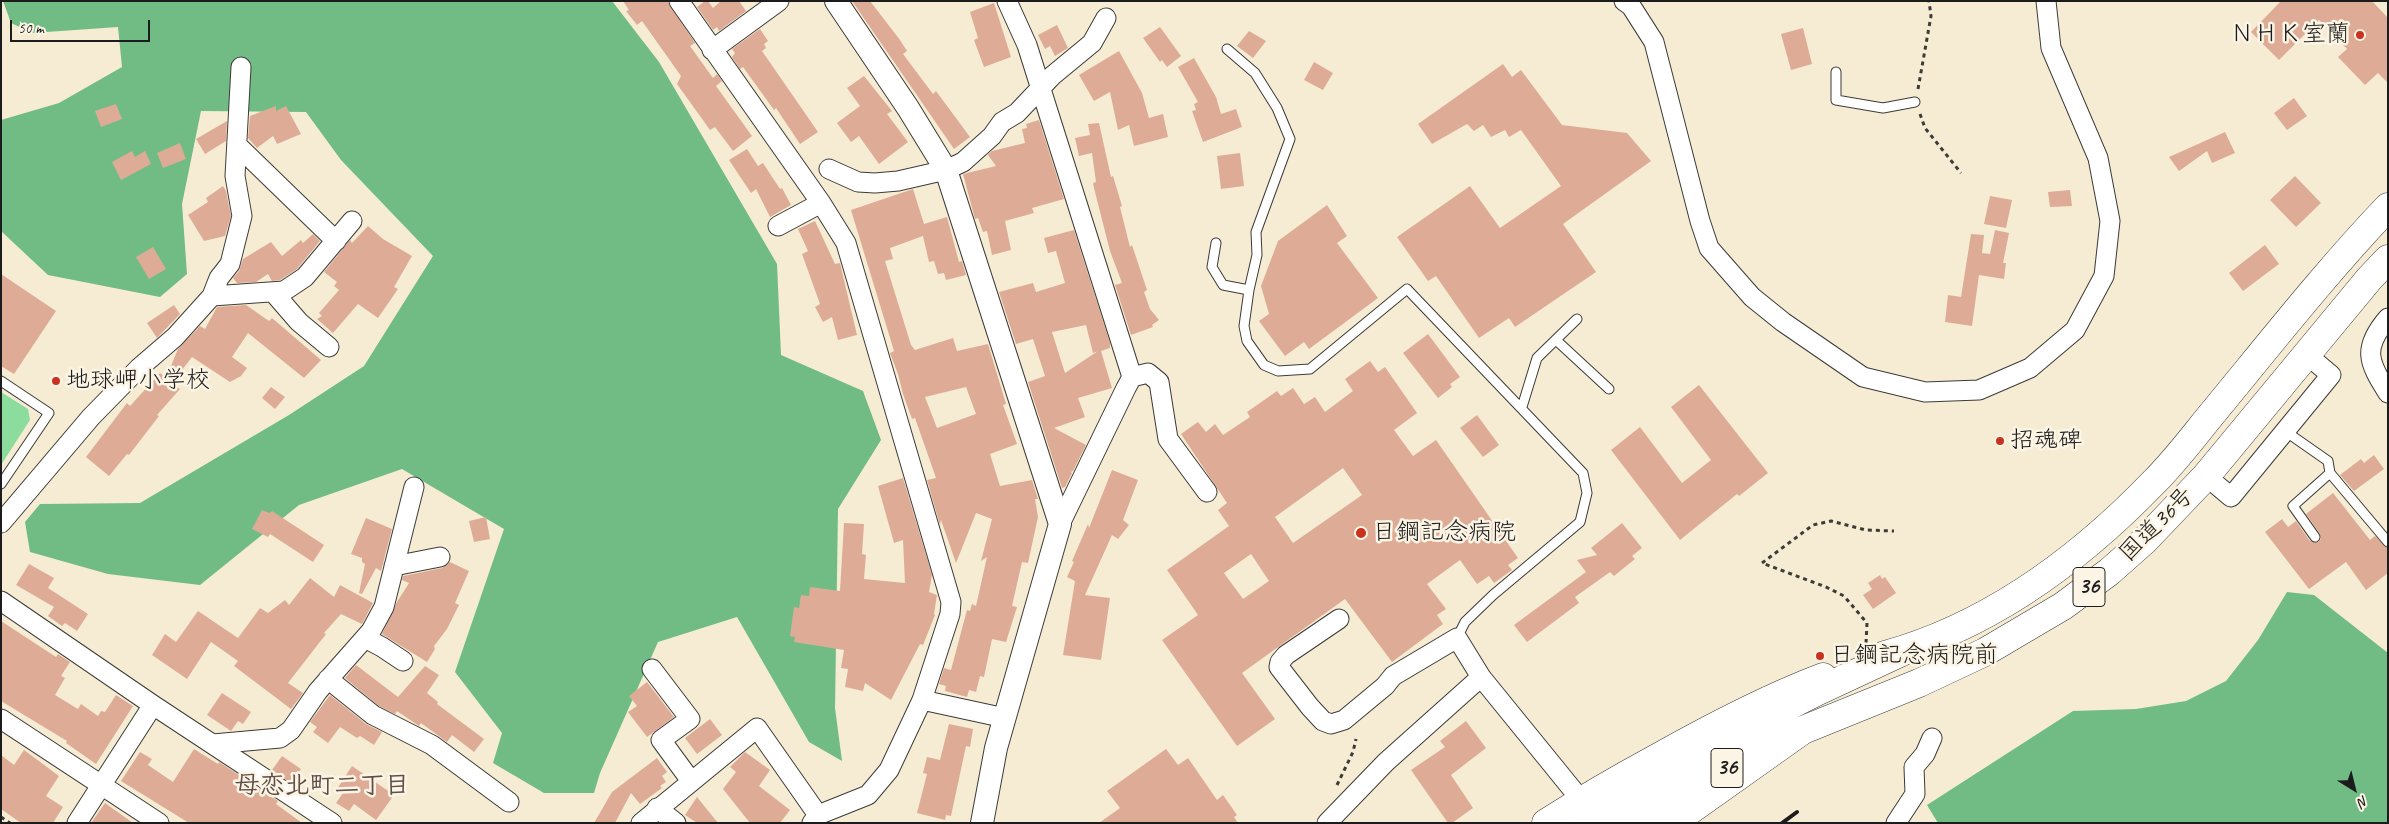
<!DOCTYPE html>
<meta charset="utf-8">
<style>
body{margin:0}
#map{position:relative;width:2389px;height:824px;overflow:hidden;background:#f5ecd3;font-family:Caveat,sans-serif}
canvas{display:block}
.frame{position:absolute;inset:0;border:2px solid #1c1c1c;pointer-events:none}
.north{position:absolute;left:2329px;top:764px;width:50px;height:50px;-webkit-text-stroke:4px #fcf5e5;paint-order:stroke;rotate:144deg;font-size:14px;font-weight:700;line-height:20px;text-align:center;color:#1c1c1c}
.north::after{content:'';display:block;margin:auto;width:18px;height:22px;background:#1c1c1c;clip-path:polygon(50% 0,100% 100%,50% 72%,0 100%)}
.scale{position:absolute;left:10px;top:20px;width:140px;height:22px;box-sizing:border-box;border:2px solid #1c1c1c;border-top:0;padding-left:6px;font-size:15px;line-height:18px;white-space:nowrap;color:#1c1c1c;-webkit-text-stroke:4px #fcf5e5;paint-order:stroke}
</style>
<div id="map">
<canvas width="2389" height="824"></canvas>
<div class="frame"></div>
<div class="north">N</div>
<div class="scale">50 m</div>
</div>
<script>
const ctx = document.querySelector('canvas').getContext('2d');
ctx.lineJoin = 'round';
function fillPath(path, color) { ctx.fillStyle = color; ctx.fill(path, 'evenodd'); }
function stroke(path, color, width, dash) { ctx.strokeStyle = color; ctx.lineWidth = width; ctx.lineCap = dash ? 'butt' : 'round'; ctx.setLineDash(dash || []); ctx.stroke(path); }
function label(font, color, halo, rows, align = 'center') {
  ctx.font = font + ' Caveat,"Klee One",sans-serif'; ctx.lineWidth = 5; ctx.setLineDash([]); ctx.textBaseline = 'middle'; ctx.strokeStyle = halo; ctx.fillStyle = color; for (const [text, x, y, turn = 0] of rows) {
    ctx.save(); ctx.translate(x, y); ctx.rotate((+turn || 0) * Math.PI / 180); ctx.textAlign = isNaN(turn) ? turn : align; if (halo) ctx.strokeText(text, 0, 0); ctx.fillText(text, 0, 0); ctx.restore();
  }
}
const green = new Path2D(`
 M1,392L28,409L30,420L1,465Z`);
const forest = new Path2D(`
 M3,1H612L659,62L777,264L781,355L863,391L881,440L838,509L835,708L842,761L809,742L737,617L658,642L600,773L594,793H544L493,763L502,733L455,672L504,529L402,469L299,505L200,585L108,574L30,552L25,522L40,504L140,503L289,415L364,366L433,256L341,160L306,112L201,111L182,204L187,274L160,297L48,275L1,231V120L59,103L122,67L118,27L32,33L11,23Z
 M2287,592L2314,595L2388,653V823H1938L1927,805L2073,711L2136,709L2186,701L2226,681L2258,640Z`);
const building = new Path2D(`
 M623,1H667L695,43L690,46L713,78L717,74L722,81L716,86L752,136L733,151L715,127L710,130L677,84L681,76L642,21L637,25L626,11L629,10Z
 M705,1H708L713,8L721,1H739L746,11L719,31L717,27L713,30L697,7Z
 M852,1H870L900,40L907,51L903,54L933,94L936,91L970,137L954,149Z
 M2281,1H2372L2388,18V83L2378,73L2365,85L2338,57L2347,49L2319,20L2279,60L2251,32Z
 M994,3L1011,57L984,67L974,40L978,38L970,12Z
 M1057,25L1068,48L1055,56L1050,46L1045,49L1038,35Z
 M1160,27L1181,56L1167,67L1162,60L1160,62L1143,38Z
 M1803,28L1812,64L1791,70L1781,34Z
 M760,29L768,41L764,44L766,48L762,51L818,132L800,144L776,108L774,110L743,67L740,69L732,57L735,53L732,49Z
 M1249,31L1266,41L1253,58L1237,46Z
 M1119,51L1142,93L1149,118L1163,114L1168,137L1134,146L1129,125L1118,130L1110,92L1094,101L1079,75Z
 M1194,58L1216,97L1221,114L1236,109L1242,127L1203,142L1192,111L1196,110L1194,104L1198,102L1178,67Z
 M1314,62L1333,73L1323,90L1304,80Z
 M1503,64L1512,77L1521,70L1562,125L1627,133L1651,161L1563,224L1596,272L1515,327L1509,318L1479,338L1436,276L1428,281L1397,237L1470,186L1500,228L1561,186L1521,130L1509,137L1505,130L1491,137L1483,125L1474,131L1467,124L1432,144L1418,124Z
 M864,76L892,111L887,114L908,142L879,164L859,136L851,142L837,123L860,106L847,88Z
 M2294,98L2307,116L2287,130L2274,113Z
 M116,104L122,119L101,127L95,111Z
 M276,106V111L286,106L301,134L277,144L273,136L257,148L248,138L250,116Z
 M1039,120L1064,199L1032,208L1034,213L1005,221L1011,250L992,255L987,231L983,232L978,218L975,219L963,174L996,166L988,155L992,151L1025,143L1022,129L1027,128L1026,124Z
 M227,121L226,141L205,154L196,139Z
 M1099,123L1111,177L1113,176L1122,206L1120,207L1130,247L1132,245L1147,290L1144,292L1150,309L1159,320L1152,325L1153,327L1131,335L1115,285L1122,283L1110,251L1094,188L1093,183L1096,182L1092,153L1079,156L1075,138L1090,135L1088,124Z
 M2225,132L2235,153L2212,163L2207,151L2179,171L2169,157Z
 M180,143L186,159L163,168L157,153Z
 M747,149L758,166L763,163L780,189L782,188L791,205L770,217L756,189L751,193L729,160Z
 M132,151L135,157L145,151L151,164L121,180L112,162Z
 M1240,153L1244,186L1221,189L1217,156Z
 M2295,176L2321,203L2296,227L2270,200Z
 M223,186L226,191L231,216L225,236L204,241L188,215L208,202L206,198Z
 M913,189L924,224L947,217L959,262L962,261L966,275L946,280L944,273L938,274L934,261L929,262L923,236L890,248L893,259L885,261L911,345L915,350L953,338L957,351L988,344L1006,404L1003,405L1017,444L990,454L1000,486L1032,480L1038,499H1035L1038,517L1028,563L1022,562L1012,606L1017,607L1006,642L992,639L984,677L980,676L976,692L969,690L967,697L945,691L946,686L939,684L944,668L951,670L967,610L970,611L972,604L976,606L987,557L981,561L992,519L976,513L956,563L941,520L940,525L927,480L936,478L915,418L912,419L903,394L898,374L890,353L894,351L851,210ZM966,387L976,414L937,428L925,397Z
 M2070,190L2072,206L2050,207L2048,192Z
 M1990,196L2012,200L2006,228L1984,224Z
 M1327,205L1347,236L1337,243L1378,298L1309,349L1304,342L1285,356L1259,321L1269,314L1261,286L1278,241Z
 M815,221L835,264L840,263L857,335L838,340L832,317L823,322L815,307L820,304L802,254L808,251L798,229Z
 M368,226L383,239L412,256L394,287L398,289L378,318L358,304L333,333L317,319L322,316L319,313L339,290L334,286L337,282L324,272L350,240L352,243Z
 M1074,230L1110,343V348L1101,351L1112,388L1078,398L1085,417L1054,428L1086,445L1073,471L1071,472L1072,473L1065,487L1062,488L1028,382L1045,376L1033,339L1016,344L999,292L1033,283L1036,292L1065,283L1056,251L1048,253L1044,238ZM1086,325L1093,353L1098,351L1065,373L1052,332Z
 M1995,230L2009,233L2003,263H2006L2004,279L1979,275L1972,326L1945,322L1948,295L1961,297L1971,234L1984,235L1982,253L1990,254Z
 M313,234L320,241L297,269L280,280L272,281L268,274L256,282L237,283L233,278L239,271L243,259L271,242L282,256L301,240L303,243Z
 M2265,245L2279,264L2243,291L2229,273Z
 M153,247L166,269L149,279L136,257Z
 M1,274L56,311L14,374L1,366Z
 M174,305L180,314L157,338L147,323Z
 M246,305L269,321L272,318L321,360L304,378L248,333L232,357L247,368L241,376L230,382L192,357L172,383L180,389L157,415L159,416L129,455L127,454L109,476L86,457L127,403L130,406L160,373L166,378L178,349L200,326L205,329L217,307Z
 M1428,334L1460,377L1450,384L1452,387L1438,398L1403,353Z
 M1370,361L1378,372L1385,367L1417,413L1394,430L1413,456L1436,440L1518,558L1508,565L1512,570L1494,583L1489,576L1477,584L1460,560L1427,584L1446,609L1437,615L1443,624L1392,662L1345,599L1242,673L1275,719L1237,746L1162,640L1198,615L1167,570L1229,526L1218,510L1227,503L1181,434L1198,422L1206,432L1215,424L1223,435L1250,417L1247,412L1277,391L1281,396L1293,388L1304,404L1315,397L1325,412L1353,391L1345,379ZM1343,468L1362,495L1293,543L1275,517ZM1251,554L1269,581L1243,599L1224,573Z
 M1699,385L1768,473L1739,496L1737,494L1680,540L1611,450L1640,427L1682,483L1711,460L1671,407Z
 M271,387L285,397L275,409L262,398Z
 M1477,415L1499,445L1483,457L1460,428Z
 M2374,455L2384,469L2354,491L2340,475L2361,459L2364,463Z
 M1112,470L1138,480L1123,520L1129,525L1118,539L1112,535L1085,595L1110,598L1101,660L1063,655L1075,581L1067,577L1074,562L1072,561L1088,524L1089,528Z
 M903,478L932,575L929,592L937,595L934,614L935,615L923,645L920,644L891,700L865,683L863,691L845,687L848,669L841,668L844,650L794,642L795,637L790,636L794,607L799,608L801,595L809,596L810,587L840,591L844,523L864,524L862,554L866,555L864,579L905,583L903,540L894,543L878,486Z
 M2333,493L2370,540L2375,536L2388,548V573L2366,590L2346,562L2309,589L2265,532L2282,519L2288,527L2296,521L2310,541L2318,542L2321,539L2320,534L2306,514Z
 M262,510L269,513L272,511L324,545L313,562L270,534L268,537L252,529Z
 M486,517L490,539L474,542L469,521Z
 M366,518L392,529L381,571L376,568L362,594L359,593L365,564L362,562V558L351,554Z
 M1622,523L1642,548L1632,556L1635,559L1614,576L1610,572L1575,597L1579,603L1527,642L1514,625L1586,572L1577,560L1597,555L1591,548Z
 M450,562L469,571L455,603L459,605L447,629L434,646L435,649L427,662L382,634L397,602L409,583L402,580L403,576L442,568Z
 M29,564L54,578L48,588L88,614L77,631L65,623L62,626L48,616L54,607L16,585Z
 M1880,575L1882,579L1885,577L1896,593L1873,609L1863,595L1872,589L1868,583Z
 M310,578L334,597L340,585L373,603L362,624L341,614L324,633L326,634L288,683L303,693L291,709L234,666L238,661L211,642L187,679L152,655L165,634L176,642L198,611L238,638L260,608L268,613L285,600L289,605Z
 M1,621L56,657L58,654L70,662L61,676L65,678L55,695L78,709L81,704L98,716L101,711L105,712L116,695L133,706L96,764L66,743L67,741L1,701Z
 M356,665L398,697L425,666L439,675L427,693L438,702L437,704L484,739L474,752L452,735L447,742L421,723L419,726L397,711L395,714L379,706L345,678Z
 M647,682L674,717L647,737L628,712L637,706L629,696Z
 M222,693L251,712L243,724L238,721L231,731L207,715Z
 M330,695L366,724L382,732L374,745L360,736L357,738L340,727L328,743L313,732L317,727L310,722Z
 M710,719L722,735L697,754L685,738Z
 M1466,721L1486,748L1451,775L1473,808L1452,823H1448L1411,770L1445,747L1440,741Z
 M949,724L973,729L970,747L966,746L951,816L946,815L945,820L917,813L927,774L923,773L927,757L940,760Z
 M194,749L218,764L219,762L278,801L276,804L302,823H189L121,781L140,752L152,759L148,765L173,782Z
 M1166,749L1178,765L1188,758L1217,800L1223,795L1237,815L1234,817L1238,823H1099L1120,808L1107,791Z
 M24,750L59,776L46,796L63,807L53,823H21L1,809V755L14,765Z
 M745,752L770,770L759,786L790,810L780,823H750L723,789L736,772L730,767Z
 M282,756L301,769L291,783L272,770Z
 M657,758L667,772L662,776L666,782L660,786L662,788L640,804L631,793L615,823H594L612,792Z
 M352,766L394,795L376,820L354,804L349,811L336,803L343,793L337,789Z
 M697,797L718,823H697L685,815Z
 M105,803L133,823H91Z`);
const path = new Path2D(`
 M1918,89L1931,16L1929,1
 M1920,114L1925,128L1961,173
 M1866,643L1867,623L1844,596L1826,587L1762,563L1813,525L1831,521L1866,530L1894,531
 M1337,785L1353,752L1356,739
 M1,817L10,823`);
const service = new Path2D(`
 M1227,49L1255,73L1277,108L1290,139L1256,232L1257,255L1249,290L1244,326L1247,341L1264,365L1278,371L1310,369L1407,289L1583,473L1587,493L1580,522L1493,595L1465,622L1457,638
 M1836,72V100L1883,108L1915,102
 M1216,243L1212,267L1223,285L1249,290
 M1556,340L1609,389
 M1,381L49,413L1,484
 M1522,407L1537,358L1577,319
 M2285,431L2328,461L2330,473L2388,542
 M2315,537L2293,506L2330,473`);
const minor = new Path2D(`
 M679,1L821,203L846,243L951,602L950,614L922,700L889,770L868,795L818,815L812,823
 M1007,1L1027,45L1132,377
 M1624,1L1631,6L1654,42L1700,221L1709,248L1752,297L1783,322L1863,377L1925,392L1979,390L2030,368L2075,330L2104,276L2110,221L2098,158L2051,48L2046,1
 M712,50L779,1
 M237,145L336,241
 M829,169L858,182L875,183L898,181L946,170L963,162L992,136L1002,122L1017,113L1052,76L1092,43L1106,18
 M778,226L821,203
 M273,292L299,322L329,347
 M212,296L284,291L305,277L352,221
 M2388,318C2362,348 2368,362 2388,393
 M2206,476L2231,497L2331,375L2306,354
 M1,523L91,417L139,368L175,337L212,296L219,278L230,264L242,216L235,176L241,67
 M1060,524L1126,388L1132,377L1148,373L1159,382L1168,439L1207,492
 M394,566L440,557
 M1,601L153,705L332,823
 M1339,619L1286,655L1280,662L1279,667L1310,707L1323,721L1331,724L1344,720L1385,686L1393,676L1457,638L1481,677L1581,800
 M365,638L382,647L403,661
 M652,669L690,719L661,740L691,781
 M328,679L373,715L432,745L509,802
 M922,700L1005,718
 M1,719L159,823
 M213,744L280,738L291,730L318,691L371,631L384,607L414,487
 M657,808L676,823
 M77,823L153,705
 M641,823L757,728L818,815
 M1327,823L1386,762L1481,677
 M1896,823L1915,794L1914,767L1925,754L1932,738`);
const tertiary = new Path2D(`
 M836,1L908,108L946,170L1060,524L996,748L982,823`);
const trunk = new Path2D(`
 M1885,655C1990,626 2080,559 2155,481C2177,459 2196,433 2216,409C2272,341 2327,271 2388,207
 M1546,823C1582,800 1618,779 1655,759C1710,728 1765,699 1823,677
 M1672,823L1803,730L1919,683L1985,652L2063,606L2109,572L2144,541L2206,476L2369,279L2388,259`);
const motorway = new Path2D(`
 M1588,823L1745,728L1818,691L1908,649
 M1631,823L1706,779L1803,730`);
const rail = new Path2D(`
 M1782,823L1797,812`);
const markers = [
 [2360,35,5,"#c8321e"],
 [56,381,5,"#c8321e"],
 [2000,441,5,"#c8321e"],
 [1361,533,6,"#c8321e"],
 [1820,656,5,"#c8321e"]
];
const shields = [
 [2089,587,32],
 [1727,768,32]
];
const shieldNames = [
 ["36",2089,587],
 ["36",1727,768]
];
const poiNames = [
 ["ＮＨＫ室蘭",2350,35,"right"],
 ["地球岬小学校",66,381],
 ["招魂碑",2010,441],
 ["日鋼記念病院",1372,533],
 ["日鋼記念病院前",1830,656]
];
const streetNames = [
 ["国道36号",2157,525,-45]
];
const neighbourhoodNames = [
 ["母恋北町二丁目",322,786]
];
fillPath(green, '#8bdc9d');
fillPath(forest, '#70bc84');
fillPath(building, '#deac96');
stroke(service, '#3d3b37', 11);
stroke(minor, '#3d3b37', 21);
stroke(tertiary, '#3d3b37', 24);
stroke(trunk, '#3d3b37', 29);
stroke(motorway, '#3d3b37', 29);
stroke(path, '#3d3b37', 3, [4, 4]);
stroke(service, '#fff', 9);
stroke(minor, '#fff', 19);
stroke(tertiary, '#fff', 22);
stroke(trunk, '#fff', 28);
stroke(motorway, '#fff', 28);
stroke(rail, '#1c1c1c', 4);
for (const [x, y, r, color] of markers) { const dot = new Path2D(); dot.arc(x, y, r, 0, 2 * Math.PI); ctx.fillStyle = color; ctx.fill(dot); stroke(dot, '#fcf5e5', 2); }
for (const [x, y, w] of shields) { const box = new Path2D(); box.roundRect(x - w / 2, y - 19.5, w, 39, 4); ctx.fillStyle = '#fcf5e5'; ctx.fill(box); stroke(box, '#1c1c1c', 1); }
label('bold 22px', '#1c1c1c', null, shieldNames);
label('24px', '#1c1c1c', '#fcf5e5', poiNames, 'left');
label('24px', '#1c1c1c', '#fcf5e5', streetNames);
label('bold 25px', '#604e47', '#fcf5e5', neighbourhoodNames);
</script>
